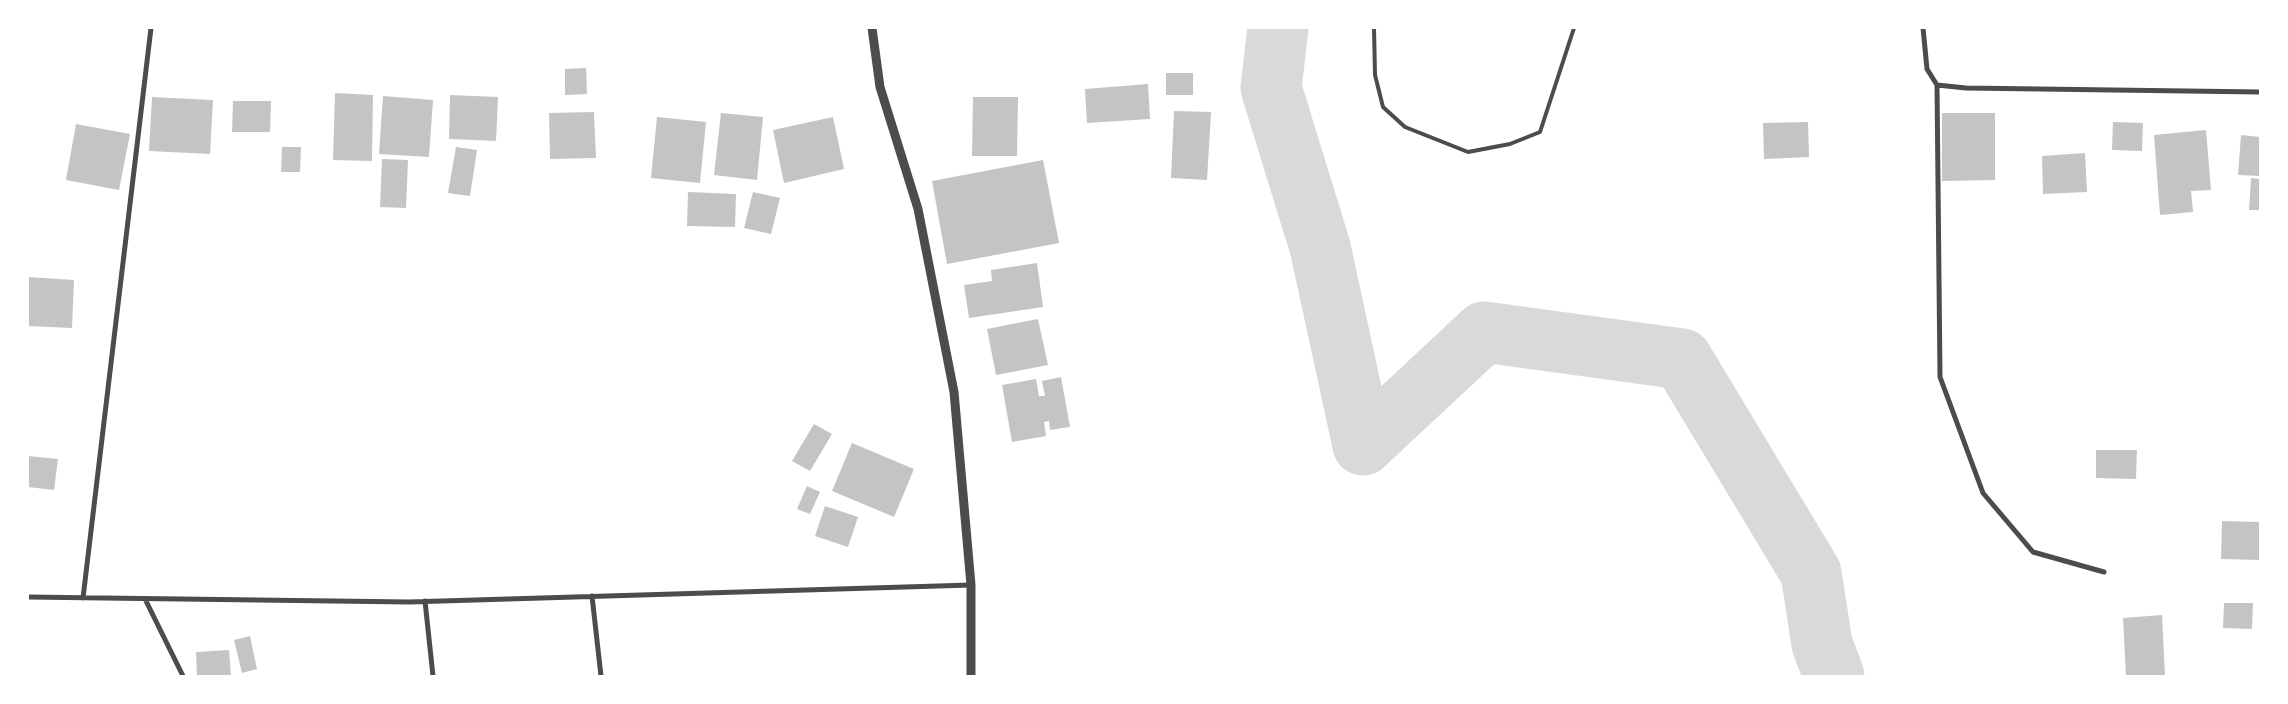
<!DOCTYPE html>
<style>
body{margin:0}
#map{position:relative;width:2288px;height:704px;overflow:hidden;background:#fff;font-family:"Source Sans 3",sans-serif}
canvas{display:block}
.frame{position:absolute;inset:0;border:29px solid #fff;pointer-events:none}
</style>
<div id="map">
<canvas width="2288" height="704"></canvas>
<div class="frame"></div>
</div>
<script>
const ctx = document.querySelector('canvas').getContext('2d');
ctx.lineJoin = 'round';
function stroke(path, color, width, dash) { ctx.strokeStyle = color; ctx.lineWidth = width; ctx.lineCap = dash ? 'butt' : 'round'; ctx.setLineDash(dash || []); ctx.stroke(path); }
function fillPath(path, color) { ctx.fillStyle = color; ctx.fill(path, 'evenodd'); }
const river = new Path2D(`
 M1278,28L1271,88L1320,247L1363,445L1484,332L1682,359L1811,573L1822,644L1834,676`);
const building = new Path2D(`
 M586,68L587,94L565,95V69Z
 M1166,73H1193V95H1166Z
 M1148,84L1150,119L1087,123L1085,89Z
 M335,93L373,95L372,161L333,160Z
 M450,95L498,97L496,141L449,139Z
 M383,96L433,100L429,157L379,154Z
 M152,97L213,100L210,154L149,151Z
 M973,97H1018L1017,156H972Z
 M233,101H271L270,132H232Z
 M1174,111L1211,112L1207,180L1171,178Z
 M594,112L596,158L550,159L549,113Z
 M721,113L763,117L757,180L714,175Z
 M1942,113H1995V180L1942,181Z
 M657,117L706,122L700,183L651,178Z
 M833,117L844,169L784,183L773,130Z
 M1808,122L1809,157L1764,159L1763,123Z
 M2113,122L2143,123L2142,151L2112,150Z
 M76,124L130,134L119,190L66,180Z
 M2206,130L2211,190L2191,191L2193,212L2160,215L2154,135Z
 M2241,135L2260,137V176L2238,175Z
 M282,147H301L300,172H281Z
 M456,147L477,150L470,196L448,193Z
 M2085,153L2087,192L2043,194L2042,156Z
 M382,159L408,160L406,208L380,207Z
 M1043,160L1059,243L947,264L932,181Z
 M2251,178L2260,179V210H2249Z
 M688,192L736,194L735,227L687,226Z
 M753,192L780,198L771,234L744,228Z
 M1037,263L1043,307L969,318L964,285L992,281L991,270Z
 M28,277L74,280L72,328L28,326Z
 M1038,319L1048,365L996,375L987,329Z
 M1061,377L1070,427L1050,430L1049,421L1044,422L1046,436L1012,442L1002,385L1036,379L1039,396H1045L1042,381Z
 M814,424L832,434L810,471L792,461Z
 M852,443L914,469L894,517L832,491Z
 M2096,450H2137L2136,479L2096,478Z
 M28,456L58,459L54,490L28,487Z
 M807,486L820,492L810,514L797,509Z
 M825,506L858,517L848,547L815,536Z
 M2222,521L2260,522L2259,560L2221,559Z
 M2224,603H2253L2252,629L2223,628Z
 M2162,615L2165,676H2126L2123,618Z
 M250,636L257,669L242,673L234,640Z
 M229,650L231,676H197L196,652Z`);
const service = new Path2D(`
 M1374,28L1375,75L1383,107L1405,127L1468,152L1510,144L1540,132L1574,28`);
const minor = new Path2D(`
 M1923,28L1927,69L1937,85L1966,88L2260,92
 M1937,85L1940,377L1983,493L2033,552L2104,572
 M592,596L601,676
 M28,597L409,602L971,585
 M83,598L151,28
 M145,599L183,676
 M425,601L433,676`);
const tertiary = new Path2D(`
 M872,28L880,87L918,209L954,392L971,585V676`);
stroke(river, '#d9d9d9', 61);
fillPath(building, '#c4c4c4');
stroke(service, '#4c4c4c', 4);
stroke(minor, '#4c4c4c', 5);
stroke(tertiary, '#4c4c4c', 9);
</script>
